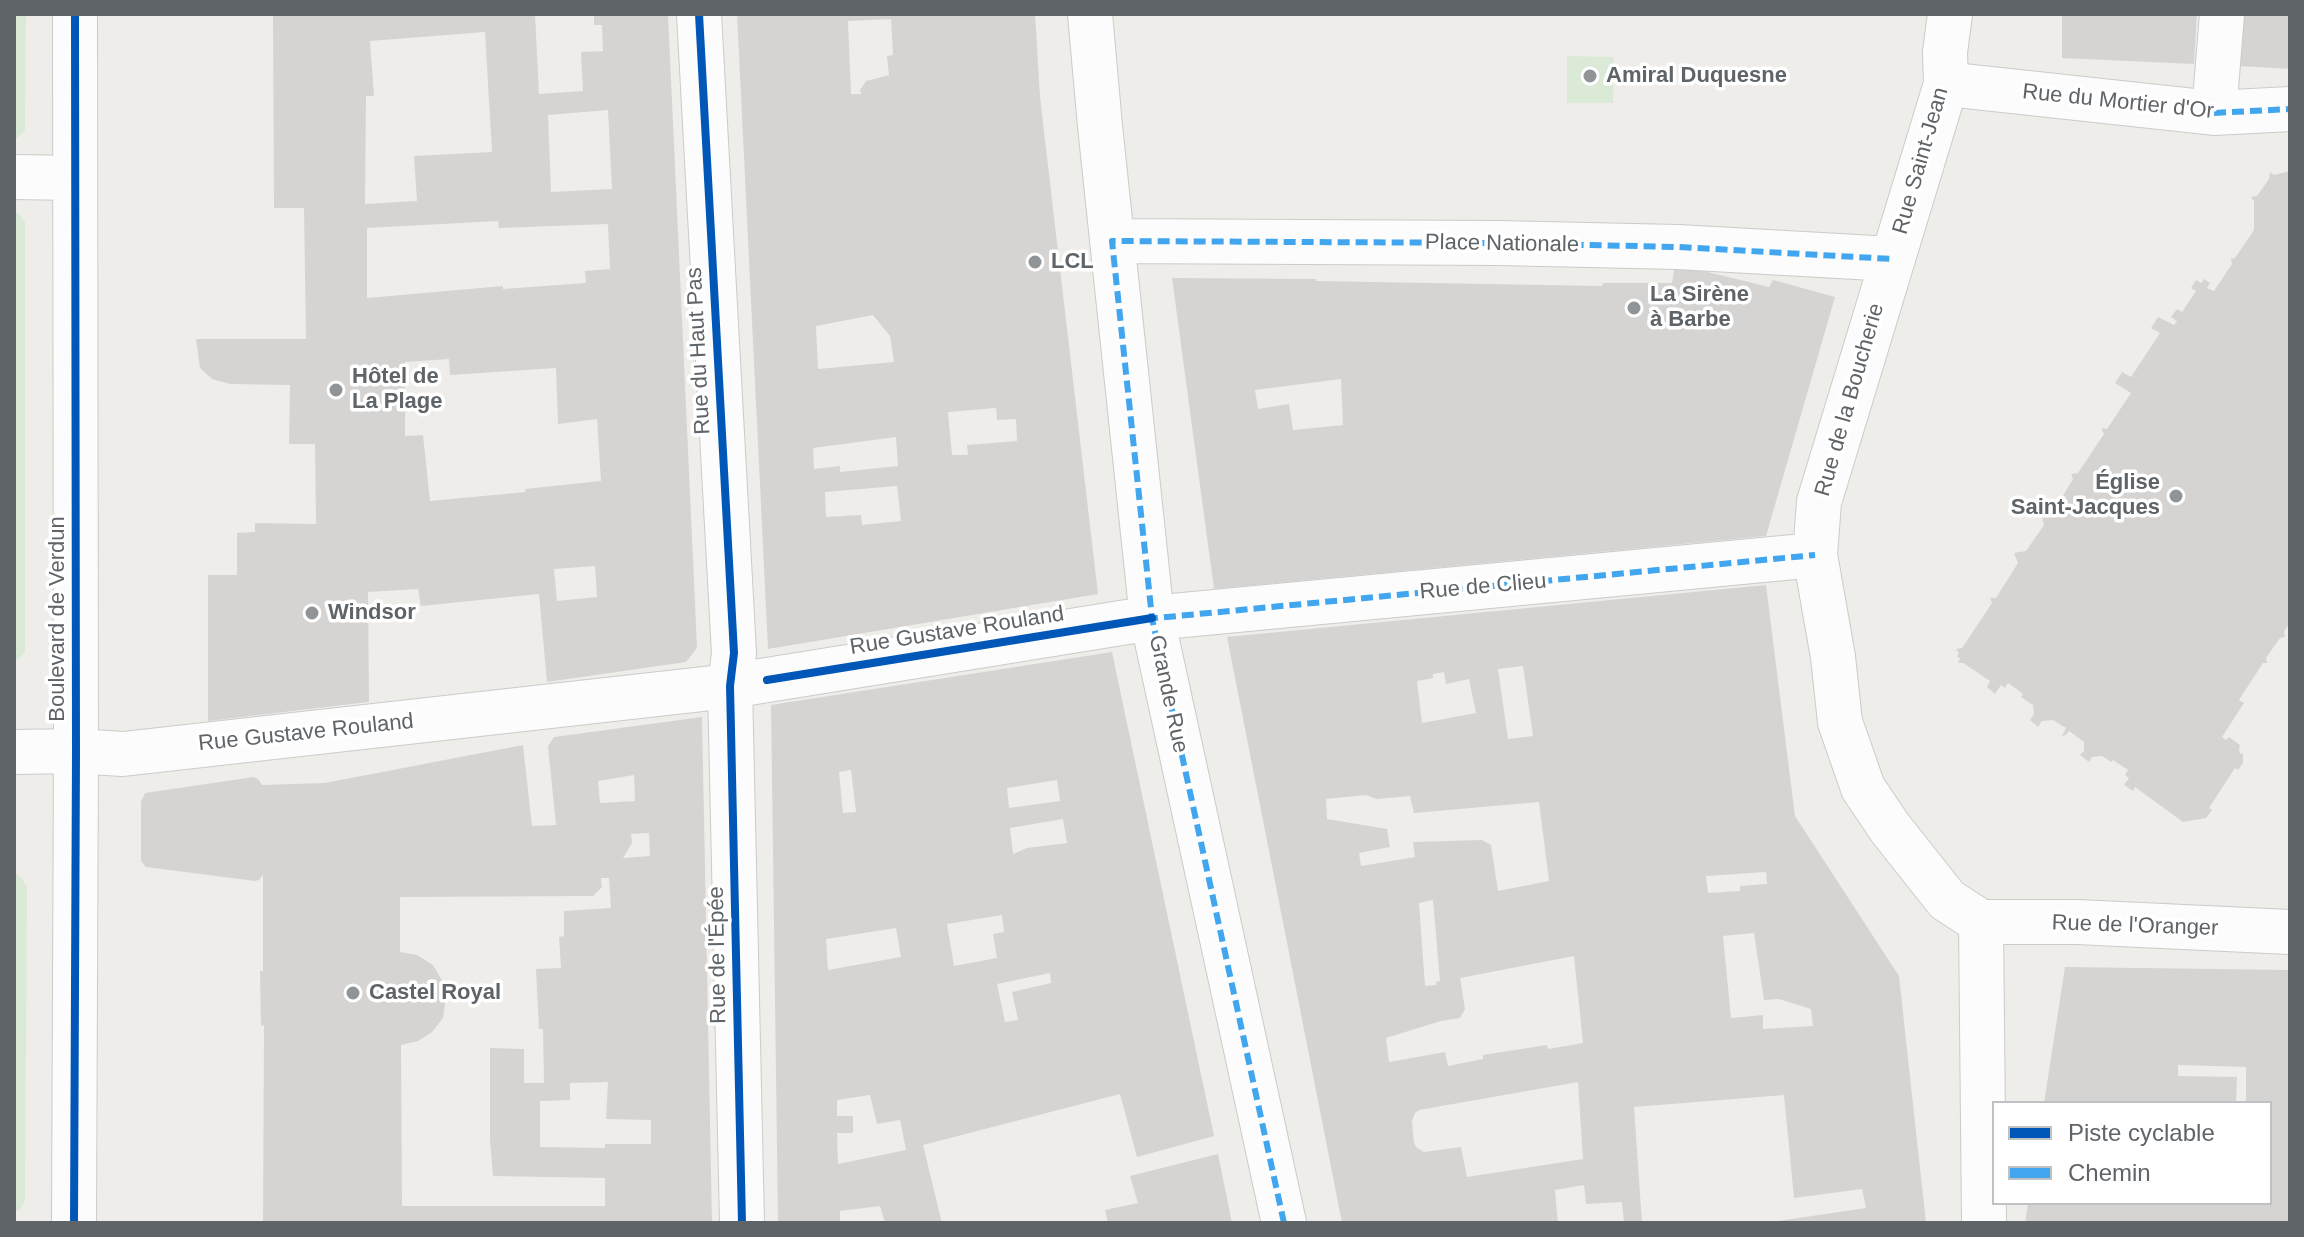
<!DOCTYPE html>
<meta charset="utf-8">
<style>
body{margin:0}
#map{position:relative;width:2304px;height:1237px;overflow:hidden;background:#efedea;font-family:Helvetica,sans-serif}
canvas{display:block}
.frame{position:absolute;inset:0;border:16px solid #5f6468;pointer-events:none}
.legend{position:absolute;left:1992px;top:1101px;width:280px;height:104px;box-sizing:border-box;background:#fff;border:2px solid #bfc1c3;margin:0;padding:10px 14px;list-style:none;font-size:24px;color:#5f6468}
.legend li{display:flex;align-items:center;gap:16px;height:40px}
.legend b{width:40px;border:2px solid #bfc1c3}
</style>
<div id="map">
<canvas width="2304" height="1237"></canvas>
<div class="frame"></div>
<ul class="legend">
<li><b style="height:10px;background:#0057b8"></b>Piste cyclable</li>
<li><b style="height:10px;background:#41a6ee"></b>Chemin</li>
</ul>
</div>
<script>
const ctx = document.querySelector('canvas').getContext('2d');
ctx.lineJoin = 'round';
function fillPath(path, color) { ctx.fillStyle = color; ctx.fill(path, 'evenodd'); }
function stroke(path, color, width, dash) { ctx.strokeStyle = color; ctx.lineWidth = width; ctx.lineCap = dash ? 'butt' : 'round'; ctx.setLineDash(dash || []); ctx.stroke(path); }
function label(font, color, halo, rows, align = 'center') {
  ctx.font = font + ' Helvetica,sans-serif'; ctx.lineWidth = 7; ctx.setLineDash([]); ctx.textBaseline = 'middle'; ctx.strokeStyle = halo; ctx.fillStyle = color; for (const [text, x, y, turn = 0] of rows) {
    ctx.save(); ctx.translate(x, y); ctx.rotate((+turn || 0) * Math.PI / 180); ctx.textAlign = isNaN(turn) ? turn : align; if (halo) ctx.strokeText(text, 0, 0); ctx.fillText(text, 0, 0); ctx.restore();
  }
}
const green = new Path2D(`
 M14,14H26L25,130L14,141Z
 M1567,56L1614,57L1613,103H1567Z
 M14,212L18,213L25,222V653L14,662Z
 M14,874H18L27,886L25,1201L19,1210L14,1211Z`);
const building = new Path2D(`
 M273,14H535L539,94L583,91L581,52L603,51L602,25H594V14H668L695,603L697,648L686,662L547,682L539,594L421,606L418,589L368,592L369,702L208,721V575H237V533L255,532V523L316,524L315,444H289L290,385L230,384L212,379L200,368L196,339H306L304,208H274ZM485,32L492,152L414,156L417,201L365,204L366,96H374L370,41ZM608,110L612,189L551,192L548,115ZM498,221L499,228L608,224L610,269L585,271L586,283L503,289V286L367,298V228ZM449,359L450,375L556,368L558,424L597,419L601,481L525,489L526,492L430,501L423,435L405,436V362ZM595,566L597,597L557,601L554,569Z
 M737,14H1035L1040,97L1098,594L768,649ZM891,19L893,55L887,56L889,75L866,81L860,90L861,94H851L848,21ZM873,315L890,336L894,362L818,369L816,326ZM996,408L997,420L1016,419L1017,441L967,445L968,455H952L948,412ZM896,437L898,466L840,472V466L814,469L813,448ZM897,486L901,521L862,525L861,515L826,517L825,492Z
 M2062,14H2197L2194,64L2062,58Z
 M2243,14H2290V69L2239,66Z
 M2290,171V622L2284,632L2285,637L2280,638L2266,658L2267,663H2263L2239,700L2244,703L2222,737L2226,740L2229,737L2240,745L2239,749L2240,754L2243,753V763L2238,770L2235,768L2209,808L2212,810L2206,818L2183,822L2135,787L2133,791L2124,785L2129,778L2125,775L2128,770L2113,760L2111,762L2102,756L2092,757L2089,762L2080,755L2084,751V742L2069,731L2066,735L2062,736L2066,728L2053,720L2042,721L2038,727L2030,720L2034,714L2033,705L2021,697L2023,694L2008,683L2005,688L2001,685L1995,694L1987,687L1990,681L1963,663H1958L1960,659L1957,656L1959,653L1956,649L1962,648L1992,603L1990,598H1996L2018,563L2014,553L2026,551L2044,525L2041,513L2053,512L2073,479L2071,474L2078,473L2104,434L2101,428L2107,429L2131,393L2115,383L2122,372L2131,377L2160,333L2151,328L2158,317L2174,325L2177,321L2171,317L2177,309L2182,312L2196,291L2191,288L2196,280L2201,283L2204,279L2210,283L2207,288L2214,291L2232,264L2231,259L2235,258L2254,230V201L2251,197L2257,196L2269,179L2270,172L2274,175Z
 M1675,264L1769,287L1773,280L1835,297L1766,536L1214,589L1172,278L1316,279V281L1602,286L1603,283H1672ZM1341,379L1343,425L1293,430L1289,404L1258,409L1255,390Z
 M1766,585L1795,816L1899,976L1926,1223H1778V1221L1866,1208L1862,1189L1794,1198L1784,1095L1634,1107L1642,1223H1624L1622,1202L1586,1204L1584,1185L1555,1190L1558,1223H1342L1227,637ZM1523,666L1533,736L1508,739L1498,669ZM1444,672L1446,684L1469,679L1476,713L1422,723L1417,681L1433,678V674ZM1366,795L1377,799L1410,796L1414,813L1539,802L1549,881L1498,891L1491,845L1482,840L1413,842L1415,857L1361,866L1359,853L1390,847L1387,829L1327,819L1326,799ZM1766,872L1767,884L1740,886V891L1708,893L1706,876ZM1433,900L1440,981L1436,982V985L1425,986L1419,903ZM1754,933L1764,1000L1779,999L1811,1009L1813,1026L1763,1029V1015L1731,1018L1723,936ZM1574,956L1583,1043L1548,1049L1547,1045L1483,1055V1059L1448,1066L1445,1052L1389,1062L1386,1038L1441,1021L1460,1018L1465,1009L1460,978ZM1578,1082L1583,1159L1467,1177L1461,1147L1424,1152L1417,1148L1414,1143L1412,1121L1415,1113L1419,1110Z
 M1112,652L1214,1136L1137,1157L1120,1094L923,1145L942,1223H885L880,1206L840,1211V1223H778L771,705ZM851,770L856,812L843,813L839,772ZM1057,780L1060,801L1009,808L1007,788ZM1063,819L1067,843L1027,848L1013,854L1010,828ZM1002,915L1004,932L993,934L997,958L954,966L947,924ZM896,928L901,957L828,970L826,939ZM1050,973L1051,983L1012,992L1018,1020L1005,1022L997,984ZM870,1095L877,1124L900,1120L906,1150L838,1164L837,1133H853V1116H837V1100Z
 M702,717L712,1223H263L264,1025L261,1026L260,971H263V874L259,880L255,881L146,867L141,861V802L145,793L254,777L259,780L262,785L325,783L523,745L532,826L556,825L548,746L554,737ZM634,775L635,801L600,803L598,781ZM649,833L650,856L623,858L632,843L631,834ZM601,878H609L611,908L564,911V936L559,937L561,968L536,969L539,1029H543L544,1083H524V1049L490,1048V1140L493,1176L605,1178V1206H402L401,1045L418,1041L432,1032L443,1018L446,997L443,982L433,965L417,955L400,952V897L593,896L602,887ZM608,1082L606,1119L651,1120V1144H605V1148L540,1147V1101L570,1100V1083Z
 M2065,967L2290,970V1223H2025L2028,1203H2270V1103H2246V1067L2178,1065V1076L2237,1077L2236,1103H2044Z
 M1218,1154L1232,1223H1108L1105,1210L1138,1203L1130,1176Z`);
const minor = new Path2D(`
 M699,14L734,653L730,686L742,1223
 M1090,14L1100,126L1152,618L1284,1223
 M1950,14L1945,52L1946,84L1819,502L1815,555L1833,657L1840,722L1863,788L1890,828L1947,900L1981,922
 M1946,84L2214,113L2290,109
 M2214,113L2222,14
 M14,177L74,178
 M1112,241L1498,243L1678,247L1892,259
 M14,752L76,751L123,754L730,686L1152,618L1815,555
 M1981,922H2077L2290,932
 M1981,922L1984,1223
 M74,1223L76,751L75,14`);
const quiet = new Path2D(`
 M2214,113L2290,109
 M1146,619L1815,555
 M1284,1223L1152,618L1112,241L1498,243L1678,247L1892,259`);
const cycleway = new Path2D(`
 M699,14L734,653L730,686L742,1223
 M767,680L1152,618
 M74,1223L76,751L75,14`);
const markers = [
 [1590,76,8,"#919496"],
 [1035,262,8,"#919496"],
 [1634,308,8,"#919496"],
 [336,390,8,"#919496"],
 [2176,496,8,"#919496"],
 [312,613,8,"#919496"],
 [353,993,8,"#919496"]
];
const poiNames = [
 ["Amiral Duquesne",1606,76],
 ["LCL",1051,262],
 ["La Sirène",1650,295],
 ["à Barbe",1650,320],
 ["Hôtel de",352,377],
 ["La Plage",352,402],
 ["Église",2160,483,"right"],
 ["Saint-Jacques",2160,508,"right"],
 ["Windsor",328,613],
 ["Castel Royal",369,993]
];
const streetNames = [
 ["Rue du Mortier d'Or",2118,102,6],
 ["Rue Saint-Jean",1921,161,-74],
 ["Place Nationale",1502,244,1],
 ["Rue du Haut Pas",699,351,-93],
 ["Rue de la Boucherie",1850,400,-74],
 ["Rue de Clieu",1483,587,-5],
 ["Boulevard de Verdun",58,619,-90],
 ["Rue Gustave Rouland",957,631,-9],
 ["Grande Rue",1168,694,78],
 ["Rue Gustave Rouland",306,733,-6],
 ["Rue de l'Oranger",2135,926,2],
 ["Rue de l'Épée",718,955,-91]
];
fillPath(green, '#dbead6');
fillPath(building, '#d6d4d3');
stroke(minor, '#cbcbca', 46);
stroke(minor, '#fdfcfc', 44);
stroke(quiet, '#41a6ee', 6, [12, 6]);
stroke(cycleway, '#0057b8', 8);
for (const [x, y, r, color] of markers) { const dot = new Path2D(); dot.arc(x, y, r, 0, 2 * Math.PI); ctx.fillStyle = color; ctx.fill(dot); stroke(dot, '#fff', 3); }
label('bold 22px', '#5f6468', '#fff', poiNames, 'left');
label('22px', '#5f6468', '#fff', streetNames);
</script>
